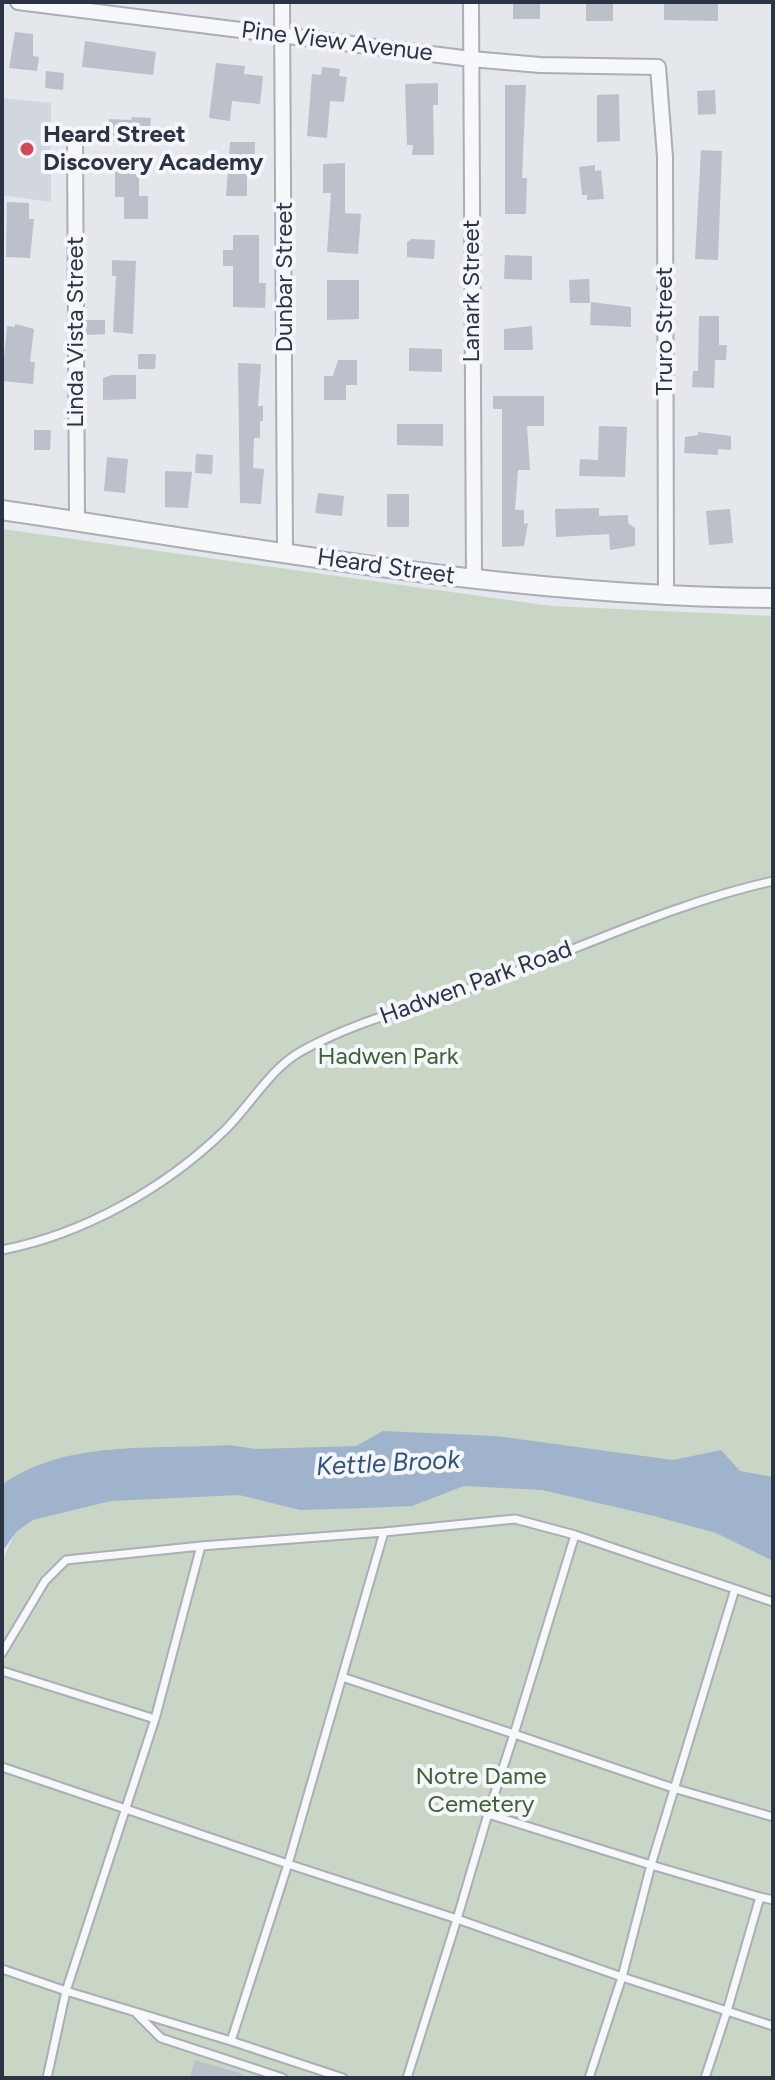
<!DOCTYPE html>
<style>
body{margin:0}
#map{position:relative;width:775px;height:2080px;overflow:hidden;background:#e4e7ec;font-family:Figtree,sans-serif}
canvas{display:block}
.frame{position:absolute;inset:0;border:4px solid #2b3445;pointer-events:none}
</style>
<div id="map">
<canvas width="775" height="2080"></canvas>
<div class="frame"></div>
</div>
<script>
const ctx = document.querySelector('canvas').getContext('2d');
ctx.lineJoin = 'round';
function fillPath(path, color) { ctx.fillStyle = color; ctx.fill(path, 'evenodd'); }
function stroke(path, color, width, dash) { ctx.strokeStyle = color; ctx.lineWidth = width; ctx.lineCap = dash ? 'butt' : 'round'; ctx.setLineDash(dash || []); ctx.stroke(path); }
function label(font, color, halo, rows, align = 'center') {
  ctx.font = font + ' Figtree,sans-serif'; ctx.lineWidth = 8; ctx.setLineDash([]); ctx.textBaseline = 'middle'; ctx.strokeStyle = halo; ctx.fillStyle = color; for (const [text, x, y, turn = 0] of rows) {
    ctx.save(); ctx.translate(x, y); ctx.rotate((+turn || 0) * Math.PI / 180); ctx.textAlign = isNaN(turn) ? turn : align; if (halo) ctx.strokeText(text, 0, 0); ctx.fillText(text, 0, 0); ctx.restore();
  }
}
const built = new Path2D(`
 M2,98L51,103V202L2,195Z`);
const green = new Path2D(`
 M2,529L551,606L773,616V2078H2V1561L16,1531L2,1530Z`);
const water = new Path2D(`
 M383,1431L496,1436L673,1460L721,1450L740,1471L773,1477V1561L716,1533L654,1516L542,1490L464,1486L412,1506L366,1508L300,1510L239,1495L111,1501L33,1520L17,1531L2,1552V1485C64,1439 155,1450 229,1445L256,1449L356,1446Z`);
const building = new Path2D(`
 M513,2H540V19H513Z
 M586,2H613V21H586Z
 M664,2H718V21L664,20Z
 M15,32L33,34V56L39,57L37,71L9,68Z
 M85,41L156,52L153,75L82,67Z
 M216,63L245,66L244,74L263,76L260,104L232,101L230,121L209,118Z
 M322,67L340,69L339,76L347,77L344,102L330,101L327,138L307,136L312,74L321,75Z
 M46,71L64,73L63,90L45,88Z
 M438,83V105H433L434,155H412L413,145H407L405,84Z
 M505,85H526L522,178H527L526,214H505Z
 M715,90L716,114L698,115L697,91Z
 M619,94L620,141L597,142V95Z
 M132,117L151,118L149,141L107,142L109,119L131,120Z
 M230,142H255L254,175H247V196H226Z
 M701,150L722,151L718,260L695,259Z
 M345,163V213L361,214L358,254L327,252L331,193H323V164Z
 M595,165V171L601,170L604,199L587,200V195H582L579,167Z
 M115,171H139V196H148V219H124V197H115Z
 M7,202L29,203V219H34L30,258L6,257Z
 M233,235H259V283H266L265,308L233,307V266H223V250H233Z
 M412,239L435,240L434,259L407,257V242Z
 M505,255L532,256V280L504,279Z
 M112,260L136,261L133,334L113,332L116,276H112Z
 M589,279L590,303H570L569,280Z
 M327,280H359V319L327,320Z
 M591,302L631,307V327L590,325Z
 M699,316H719V345H727L726,360H715L714,388L692,387L693,371H698Z
 M86,320H105V334L86,335Z
 M15,324L34,329L30,362H35L33,384L2,381L7,326L15,327Z
 M532,326L533,350H504V329Z
 M409,348L442,349V372L409,371Z
 M138,354H156L155,369H138Z
 M338,360H357V385H346V400H324V376H333Z
 M238,363L261,364L258,406H263V421H260V438H254L253,468L264,469L261,504L240,503Z
 M112,375H136V399L103,400V378Z
 M493,396H544V426H527L530,470H518L515,510H524V524L528,523L524,546L502,547V409H493Z
 M397,424H443V446L397,445Z
 M599,426L627,427L625,477L579,476L580,459L598,460Z
 M34,430H51L50,450H34Z
 M698,432L731,436V450L718,449V455L684,453L685,437L698,435Z
 M196,454L213,455L212,474L195,473Z
 M107,457L128,459L125,493L104,491Z
 M165,471L192,472L188,508L165,507Z
 M318,493L344,496L342,516L315,513Z
 M387,494H409V527H387Z
 M599,508V516L628,515V523L635,528V546L610,550L609,534L556,537L555,509Z
 M730,509L733,543L709,545L706,511Z
 M195,2060L243,2074L242,2078H190Z`);
const service = new Path2D(`
 M2,1250C84,1234 165,1188 224,1131C249,1107 270,1069 300,1052C358,1019 425,1005 487,982C582,948 674,903 773,881
 M575,1535L515,1519L384,1532L342,1677L514,1734L575,1535L735,1589L651,1865L760,1897
 M201,1546L384,1532
 M735,1589L773,1602
 M2,1653L45,1581L66,1560L201,1546L155,1719L66,1991L231,2041
 M2,1671L155,1719
 M2,1767L288,1864L342,1677
 M488,1814L514,1734L673,1788L773,1817
 M2,1969L66,1991L47,2078
 M137,2014L161,2038L283,2078
 M343,2078L231,2041L288,1864L457,1919L488,1814L651,1865L622,1977L727,2011L760,1897L773,1900
 M407,2078L457,1919L622,1977L589,2078
 M705,2078L727,2011L773,2026`);
const minor = new Path2D(`
 M18,2L471,59L540,65L658,67L665,157L666,597
 M282,2L285,552
 M471,2L474,579
 M75,142L77,521`);
const tertiary = new Path2D(`
 M2,510C258,548 514,597 773,598`);
const markers = [
 [27,149,8,"#d1495b"]
];
const streetNames = [
 ["Pine View Avenue",337,42,7],
 ["Dunbar Street",285,277,-90],
 ["Lanark Street",472,291,-90],
 ["Truro Street",665,331,-90],
 ["Linda Vista Street",76,332,-90],
 ["Heard Street",386,567,8],
 ["Hadwen Park Road",476,983,-20]
];
const poiNames = [
 ["Heard Street",43,135],
 ["Discovery Academy",43,163]
];
const parkNames = [
 ["Hadwen Park",388,1057],
 ["Notre Dame",481,1777],
 ["Cemetery",481,1805]
];
const waterNames = [
 ["Kettle Brook",388,1464,-3]
];
fillPath(built, '#d2d6de');
fillPath(green, '#c9d6c5');
fillPath(water, '#9fb4cc');
fillPath(building, '#bbc0ca');
stroke(service, '#a9aeb7', 11);
stroke(minor, '#a9aeb7', 18);
stroke(tertiary, '#a9aeb7', 22);
stroke(service, '#f7f8fa', 7);
stroke(minor, '#f7f8fa', 14);
stroke(tertiary, '#f7f8fa', 18);
for (const [x, y, r, color] of markers) { const dot = new Path2D(); dot.arc(x, y, r, 0, 2 * Math.PI); ctx.fillStyle = color; ctx.fill(dot); stroke(dot, '#f4f6f9', 3); }
label('24px', '#2b3445', '#f4f6f9', streetNames);
label('bold 24px', '#2b3445', '#f4f6f9', poiNames, 'left');
label('24px', '#3f6138', '#f4f6f9', parkNames);
label('italic 26px', '#34527a', '#f4f6f9', waterNames);
</script>
